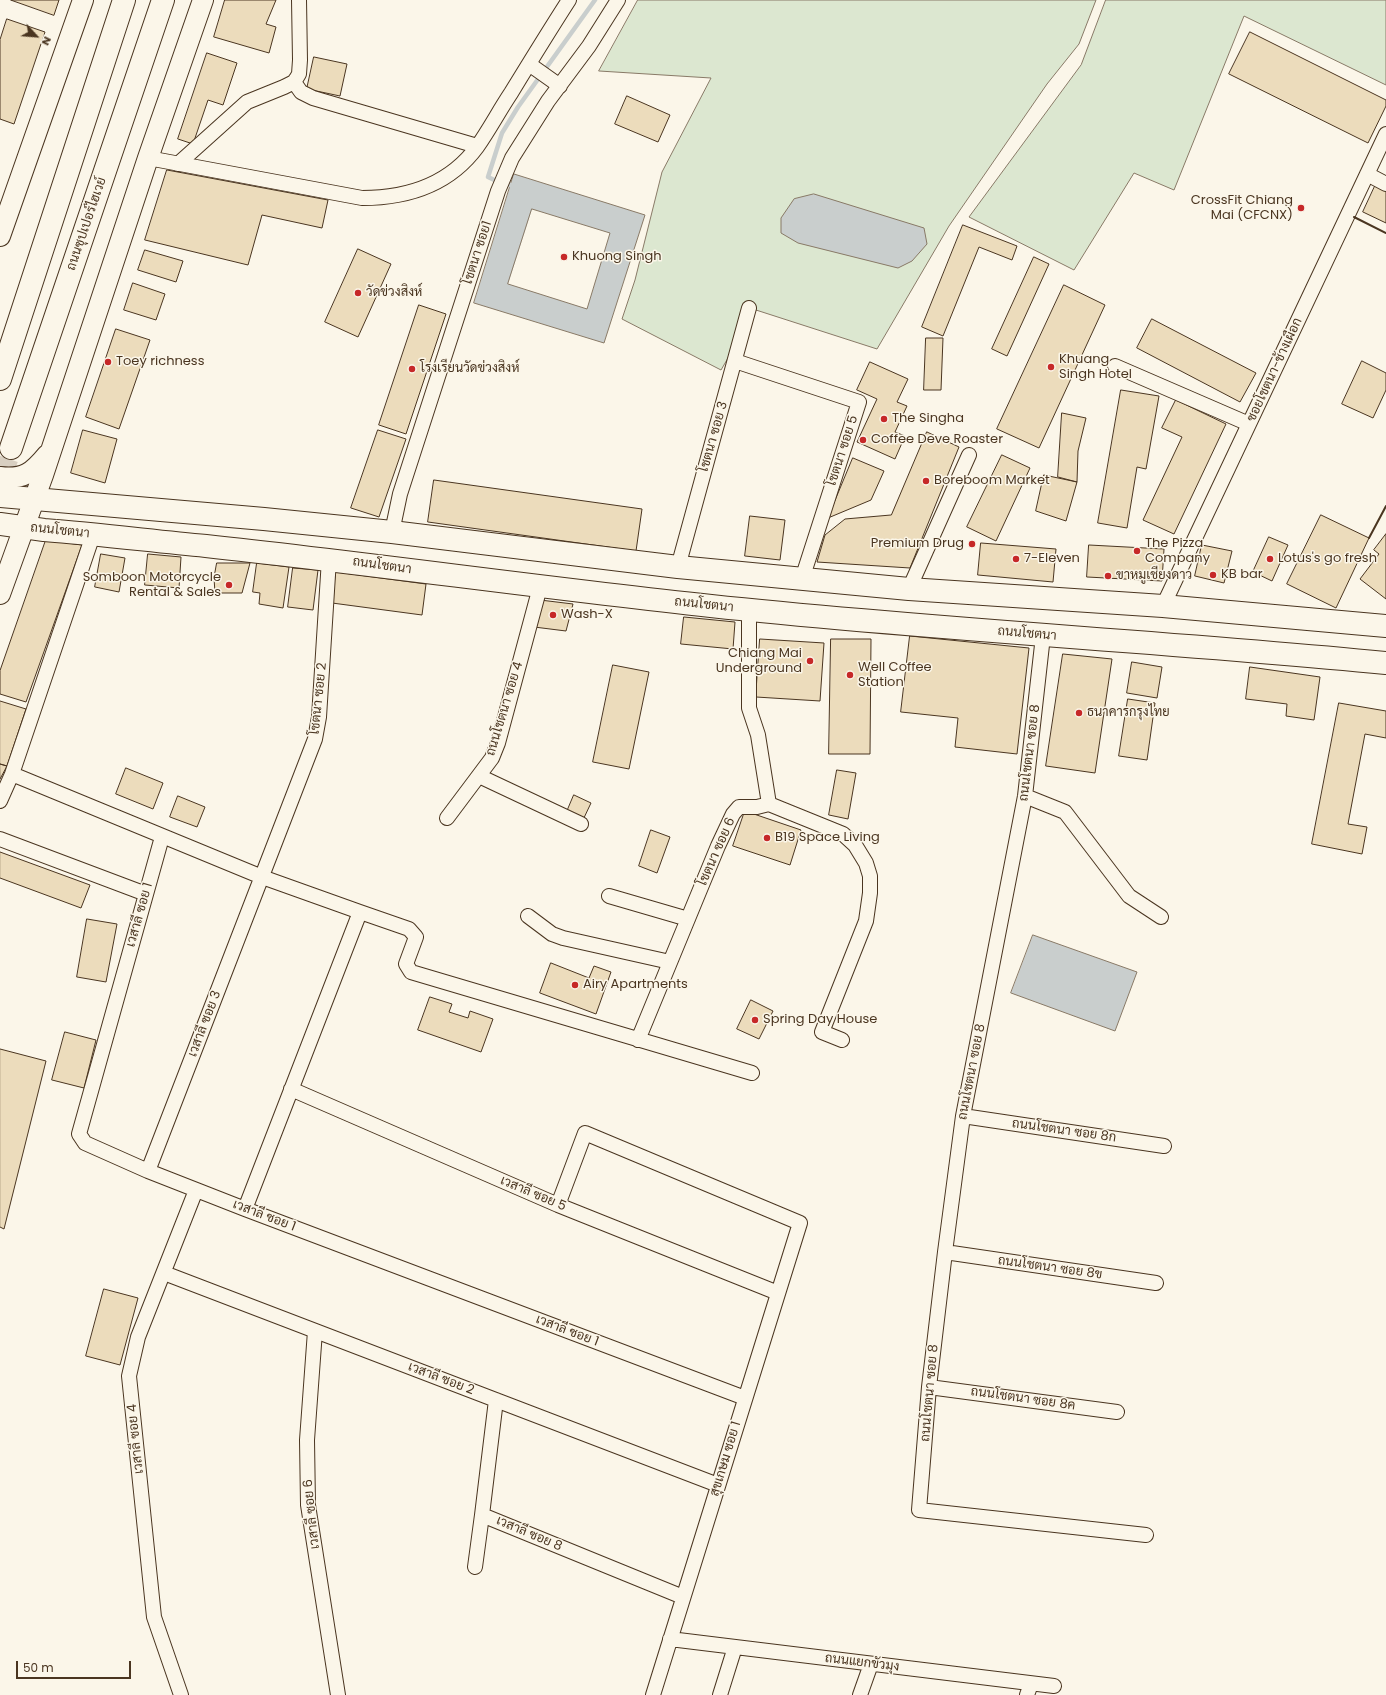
<!DOCTYPE html>
<meta charset="utf-8">
<style>
body{margin:0}
#map{position:relative;width:1386px;height:1695px;overflow:hidden;background:#fbf6e9;font-family:Poppins,sans-serif}
canvas{display:block}
.north{position:absolute;left:16px;top:16px;width:40px;height:40px;-webkit-text-stroke:3px #fbf6e9;paint-order:stroke;rotate:116deg;font-size:11px;font-weight:700;line-height:16px;text-align:center;color:#4a3520}
.north::after{content:'';display:block;margin:auto;width:14px;height:18px;background:#4a3520;clip-path:polygon(50% 0,100% 100%,50% 72%,0 100%)}
.scale{position:absolute;left:16px;top:1661px;width:115px;height:18px;box-sizing:border-box;border:2px solid #4a3520;border-top:0;padding-left:5px;font-size:12px;line-height:14px;white-space:nowrap;color:#4a3520;-webkit-text-stroke:3px #fbf6e9;paint-order:stroke}
</style>
<div id="map">
<canvas width="1386" height="1695"></canvas>
<div class="north">N</div>
<div class="scale">50 m</div>
</div>
<script>
const ctx = document.querySelector('canvas').getContext('2d');
ctx.lineJoin = 'round';
function fillPath(path, color) { ctx.fillStyle = color; ctx.fill(path, 'evenodd'); }
function stroke(path, color, width, dash) { ctx.strokeStyle = color; ctx.lineWidth = width; ctx.lineCap = dash ? 'butt' : 'round'; ctx.setLineDash(dash || []); ctx.stroke(path); }
function label(font, color, halo, rows, align = 'center') {
  ctx.font = font + ' Poppins,Sarabun,sans-serif'; ctx.lineWidth = 3; ctx.setLineDash([]); ctx.textBaseline = 'middle'; ctx.strokeStyle = halo; ctx.fillStyle = color; for (const [text, x, y, turn = 0] of rows) {
    ctx.save(); ctx.translate(x, y); ctx.rotate((+turn || 0) * Math.PI / 180); ctx.textAlign = isNaN(turn) ? turn : align; if (halo) ctx.strokeText(text, 0, 0); ctx.fillText(text, 0, 0); ctx.restore();
  }
}
const green = new Path2D(`
 M638,0H1096L1079,44L1047,84L949,226L877,349L756,310L721,370L622,319L635,280L662,172L711,78L599,71Z
 M1106,0H1386V85L1244,16L1174,190L1134,173L1074,270L969,217L1081,65Z`);
const water = new Path2D(`
 M514,174L645,215L604,343L474,303ZM532,209L610,233L587,309L508,284Z
 M814,194L924,228L927,244L912,261L898,268L798,243L781,233V218L794,199Z
 M1033,935L1137,972L1115,1031L1011,993Z`);
const stream = new Path2D(`
 M511,185H505L488,177L502,133L518,107L595,0`);
const building = new Path2D(`
 M11,0H59L54,15Z
 M225,0H276L266,24L276,27L269,53L214,37Z
 M7,19L45,32L14,124L0,119V40Z
 M1250,32L1386,100V106L1368,143L1229,74Z
 M207,53L237,63L223,105L208,100L193,144L178,139Z
 M314,57L347,64L340,96L307,89Z
 M627,96L670,115L658,142L615,124Z
 M167,170L328,200L322,228L262,215L248,265L145,240Z
 M1376,184L1386,189V223L1363,212Z
 M963,225L1017,246L1012,260L979,247L943,336L922,327Z
 M358,249L391,264L358,337L325,322Z
 M145,250L183,261L176,282L138,270Z
 M1034,257L1049,264L1007,356L992,349Z
 M133,283L165,294L156,320L124,310Z
 M1064,285L1105,305L1039,448L997,429Z
 M419,305L446,314L406,434L379,425Z
 M1152,319L1256,373L1240,402L1137,348Z
 M116,329L150,340L119,429L86,417Z
 M926,338H943L941,390H924Z
 M1362,361L1386,373V390L1373,418L1342,404Z
 M870,362L908,379L897,402L907,406L895,432L905,436L895,459L857,442L877,399L857,390Z
 M1121,390L1159,396L1146,469L1137,467L1127,528L1098,523Z
 M1176,400L1226,424L1174,534L1143,520L1182,437L1162,428Z
 M1062,413L1086,418L1078,451L1077,482L1058,477Z
 M83,430L117,439L105,483L71,473Z
 M378,430L406,439L379,517L351,508Z
 M927,432L959,447L910,568L817,562L825,535L845,519L891,515Z
 M1002,455L1030,468L996,541L967,527Z
 M853,458L884,471L871,500L828,518Z
 M1044,475L1077,482L1066,521L1036,511Z
 M434,480L642,509L636,551L428,522Z
 M1321,515L1369,538L1336,608L1287,584Z
 M750,516L785,520L780,560L745,556Z
 M1386,534V599L1360,579L1379,554L1374,550Z
 M1269,537L1288,545L1272,581L1253,572Z
 M46,540L82,545L26,702L0,694V671Z
 M981,543L1056,549L1053,582L978,575Z
 M1089,545L1164,549L1162,581L1087,577Z
 M1202,545L1232,551L1224,583L1195,576Z
 M101,554L125,558L119,592L95,587Z
 M148,554L181,557L179,588L145,585Z
 M217,563H250L242,593H215L214,578Z
 M257,563L289,567L283,608L259,604L260,593L253,592Z
 M293,568L318,570L313,610L288,607Z
 M336,572L426,584L422,615L332,603Z
 M540,600L573,604L566,631L534,627Z
 M684,617L735,622L733,649L681,644Z
 M910,636L1029,648L1017,754L955,747L958,718L901,712Z
 M760,639L824,643L820,701L756,697Z
 M831,639H871L870,754H829Z
 M1063,654L1112,659L1095,773L1046,766Z
 M1132,662L1162,667L1157,698L1127,693Z
 M613,665L649,672L629,769L593,762Z
 M1250,667L1320,677L1314,720L1286,716L1287,704L1246,699Z
 M1128,699L1155,703L1147,760L1119,756Z
 M0,701L26,709L7,766L0,764Z
 M1339,703L1386,711V738L1365,734L1348,824L1367,827L1362,854L1312,844Z
 M0,764L7,766L0,779Z
 M126,768L163,783L153,809L116,794Z
 M837,770L856,773L848,819L829,815Z
 M574,795L591,803L582,822L566,814Z
 M178,796L205,807L197,827L170,817Z
 M745,811L801,830L790,865L733,846Z
 M651,830L670,837L657,873L639,866Z
 M0,852L90,885L81,908L0,878Z
 M87,919L117,924L106,982L77,977Z
 M551,963L589,978L594,966L611,972L596,1014L540,993Z
 M430,997L452,1004L449,1012L468,1018L470,1011L493,1019L481,1052L418,1030Z
 M751,1000L773,1011L759,1039L737,1029Z
 M65,1032L96,1040L84,1088L52,1080Z
 M0,1049L46,1061L4,1229L0,1227Z
 M104,1289L138,1298L120,1365L86,1356Z`);
const highwayTunnel = new Path2D(`
 M0,479L11,448`);
const street = new Path2D(`
 M529,64L560,86
 M294,82L301,92L313,98L477,146
 M148,158L362,198C407,198 449,185 477,147C489,130 499,111 511,93C530,62 549,31 569,0
 M178,164L247,102L284,87L294,82L296,79L299,74L300,60L299,0
 M1367,174L1386,184
 M735,361L859,402L802,579
 M1115,366L1249,424
 M392,532L400,494L498,191L512,158L548,101L589,46L618,0
 M93,535L12,774L262,877L360,912L409,929L416,937L406,964L411,972L752,1073
 M678,567L749,308
 M909,589L969,455
 M1163,606L1386,134
 M1043,636L1025,796L963,1116L945,1252L929,1387L919,1510L1146,1535
 M479,776L581,824
 M1025,796L1065,812L1129,896L1161,917
 M0,801L12,774
 M769,804L843,834L855,845L866,863L870,876V893L866,921L822,1032L842,1040
 M447,818L492,758L498,743L540,587
 M162,837L79,1134L85,1143L148,1171L245,1209L745,1398
 M0,839L146,894
 M609,896L688,919
 M528,916L552,934L563,938L670,962
 M638,1040L718,846L733,814L739,807H757L769,804L758,735L749,708V610
 M291,1089L558,1205L778,1293
 M963,1116L1164,1146
 M148,1171L315,739L319,717L329,559
 M558,1205L585,1133L800,1223L653,1695
 M245,1209L360,912
 M945,1252L1156,1283
 M164,1273L718,1485
 M315,1331L307,1440L308,1505L338,1695
 M929,1387L1117,1412
 M496,1400L482,1515L683,1597
 M475,1567L482,1515
 M670,1639L1054,1686
 M181,1695L154,1617L129,1376L138,1337L196,1190
 M720,1695L735,1647
 M860,1695L871,1664
 M1027,1695L1031,1684`);
const secondary = new Path2D(`
 M0,236L83,0
 M0,477C24,480 33,472 47,455
 M0,594L43,475L148,158L203,0`);
const primary = new Path2D(`
 M0,496L264,519L392,532L678,567L909,589L1163,606L1386,626
 M0,524L44,530C98,534 152,541 206,546C374,564 542,588 711,606C935,630 1161,641 1386,663`);
const highway = new Path2D(`
 M0,379L124,0
 M11,448L163,0`);
const wall = new Path2D(`
 M1354,217L1386,233
 M1369,538L1386,506`);
const markers = [
 [1301,208,4,"#c62828"],
 [564,257,4,"#c62828"],
 [358,293,4,"#c62828"],
 [108,362,4,"#c62828"],
 [1051,367,4,"#c62828"],
 [412,369,4,"#c62828"],
 [884,419,4,"#c62828"],
 [863,440,4,"#c62828"],
 [926,481,4,"#c62828"],
 [972,544,4,"#c62828"],
 [1137,551,4,"#c62828"],
 [1016,559,4,"#c62828"],
 [1270,559,4,"#c62828"],
 [1213,575,4,"#c62828"],
 [1108,576,4,"#c62828"],
 [229,585,4,"#c62828"],
 [553,615,4,"#c62828"],
 [810,661,4,"#c62828"],
 [850,675,4,"#c62828"],
 [1079,713,4,"#c62828"],
 [767,838,4,"#c62828"],
 [575,985,4,"#c62828"],
 [755,1020,4,"#c62828"]
];
const poiNames = [
 ["CrossFit Chiang",1293,201,"right"],
 ["Mai (CFCNX)",1293,216,"right"],
 ["Khuong Singh",572,257],
 ["วัดข่วงสิงห์",366,293],
 ["Khuang",1059,360],
 ["Singh Hotel",1059,375],
 ["Toey richness",116,362],
 ["โรงเรียนวัดข่วงสิงห์",420,369],
 ["The Singha",892,419],
 ["Coffee Deve Roaster",871,440],
 ["Boreboom Market",934,481],
 ["Premium Drug",964,544,"right"],
 ["The Pizza",1145,544],
 ["Company",1145,559],
 ["7-Eleven",1024,559],
 ["Lotus's go fresh",1278,559],
 ["KB bar",1221,575],
 ["ขาหมูเชียงดาว",1116,576],
 ["Somboon Motorcycle",221,578,"right"],
 ["Rental & Sales",221,593,"right"],
 ["Wash-X",561,615],
 ["Chiang Mai",802,654,"right"],
 ["Underground",802,669,"right"],
 ["Well Coffee",858,668],
 ["Station",858,683],
 ["ธนาคารกรุงไทย",1087,713],
 ["B19 Space Living",775,838],
 ["Airy Apartments",583,985],
 ["Spring Day House",763,1020]
];
const streetNames = [
 ["ถนนซุปเปอร์ไฮเวย์",87,224,-71],
 ["โชตนา ซอย1",478,253,-72],
 ["ซอยโชตนา-ช้างเผือก",1275,370,-65],
 ["โชตนา ซอย 3",714,437,-74],
 ["โชตนา ซอย 5",843,451,-72],
 ["ถนนโชตนา",60,531,6],
 ["ถนนโชตนา",382,566,8],
 ["ถนนโชตนา",704,605,6],
 ["ถนนโชตนา",1027,634,5],
 ["โชตนา ซอย 2",319,699,-84],
 ["ถนนโชตนา ซอย 4",505,709,-73],
 ["ถนนโชตนา ซอย 8",1030,753,-83],
 ["โชตนา ซอย 6",717,852,-66],
 ["เวสาลี ซอย 1",140,915,-74],
 ["เวสาลี ซอย 3",205,1024,-69],
 ["ถนนโชตนา ซอย 8",972,1072,-79],
 ["ถนนโชตนา ซอย 8ก",1064,1131,8],
 ["เวสาลี ซอย 5",533,1194,23],
 ["เวสาลี ซอย 1",264,1216,21],
 ["ถนนโชตนา ซอย 8ข",1050,1268,8],
 ["เวสาลี ซอย 1",567,1331,21],
 ["เวสาลี ซอย 2",441,1379,21],
 ["ถนนโชตนา ซอย 8",930,1393,-85],
 ["ถนนโชตนา ซอย 8ค",1023,1399,8],
 ["เวสาลี ซอย 4",136,1439,-96],
 ["สุขเกษม ซอย 1",726,1459,-73],
 ["เวสาลี ซอย 6",312,1514,-96],
 ["เวสาลี ซอย 8",529,1534,23],
 ["ถนนแยกขัวมุง",862,1663,7]
];
fillPath(green, '#dce7d0');
stroke(green, '#887966', 1);
fillPath(water, '#c9cecd');
stroke(water, '#887966', 1);
stroke(stream, '#c9cecd', 4.5);
fillPath(building, '#ecdcbc');
stroke(building, '#4a3520', 1);
stroke(highwayTunnel, '#d8cfc1', 22, [22, 11]);
stroke(street, '#4a3520', 16);
stroke(secondary, '#4a3520', 22);
stroke(primary, '#4a3520', 24);
stroke(highway, '#4a3520', 24);
stroke(street, '#fbf6e9', 14);
stroke(secondary, '#fbf6e9', 20);
stroke(primary, '#fbf6e9', 22);
stroke(highway, '#fbf6e9', 22);
stroke(wall, '#4a3520', 2);
for (const [x, y, r, color] of markers) { const dot = new Path2D(); dot.arc(x, y, r, 0, 2 * Math.PI); ctx.fillStyle = color; ctx.fill(dot); stroke(dot, '#fbf6e9', 1.5); }
label('13px', '#4a3520', '#fbf6e9', poiNames, 'left');
label('13px', '#4a3520', '#fbf6e9', streetNames);
</script>
